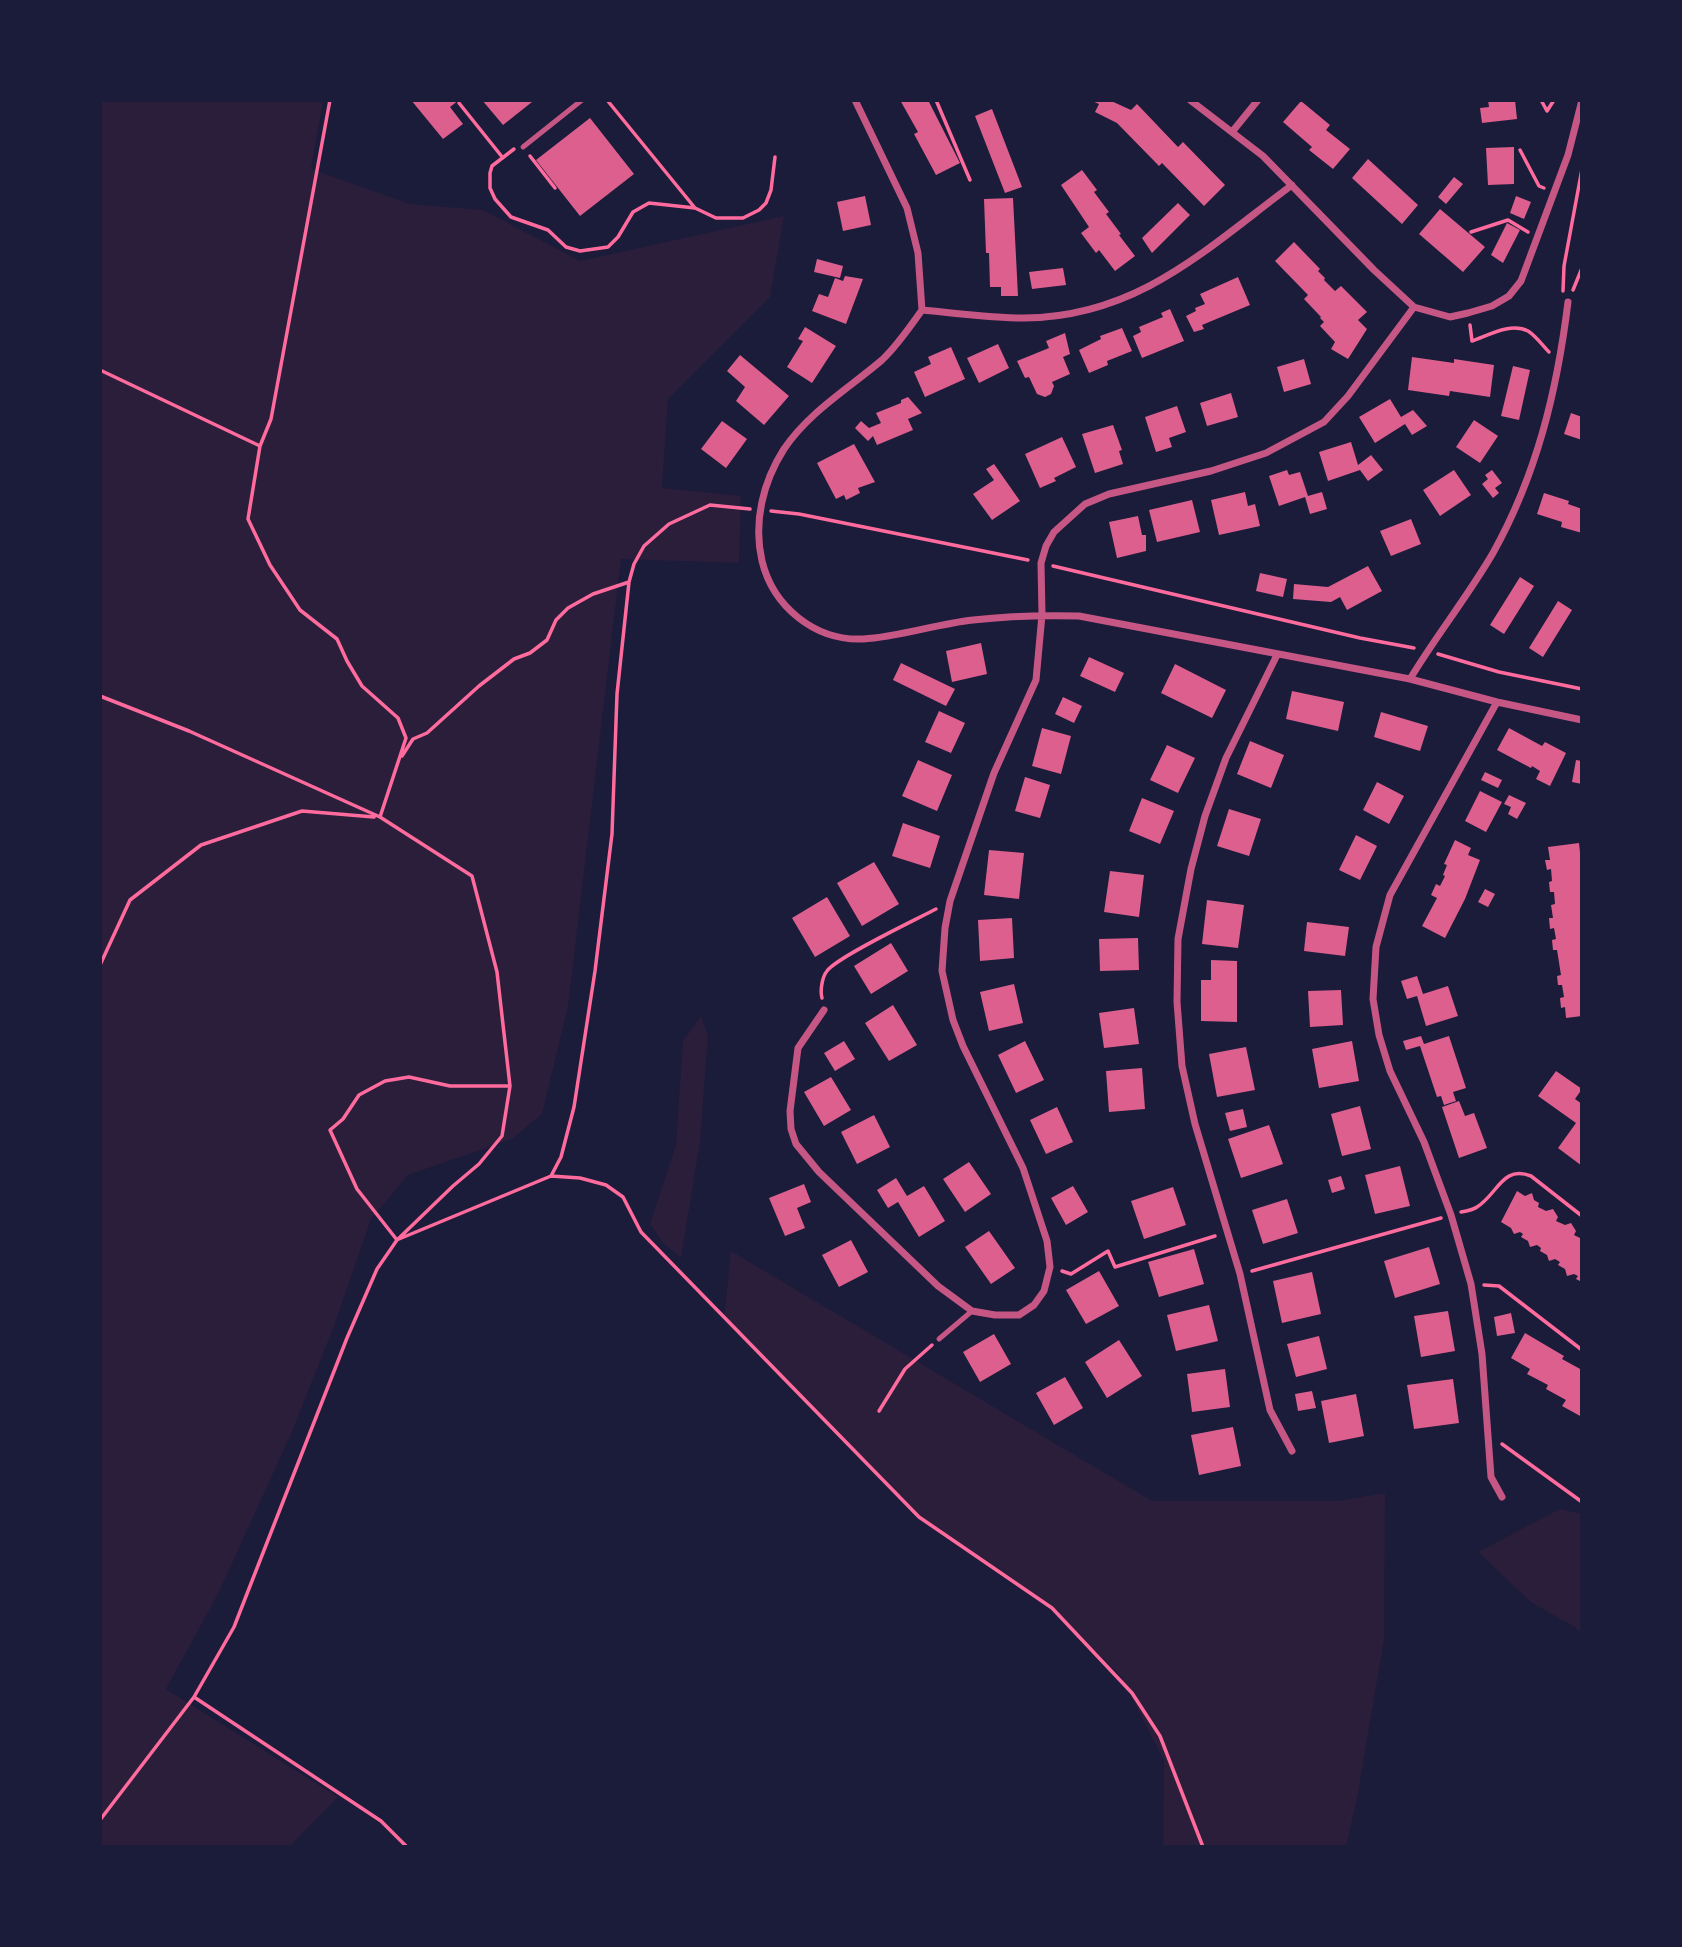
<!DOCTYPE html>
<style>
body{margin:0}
#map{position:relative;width:1682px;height:1947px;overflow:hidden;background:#1b1b3a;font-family:"Zilla Slab",serif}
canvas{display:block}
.frame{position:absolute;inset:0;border:102px solid #1b1b3a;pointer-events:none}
</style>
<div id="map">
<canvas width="1682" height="1947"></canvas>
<div class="frame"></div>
</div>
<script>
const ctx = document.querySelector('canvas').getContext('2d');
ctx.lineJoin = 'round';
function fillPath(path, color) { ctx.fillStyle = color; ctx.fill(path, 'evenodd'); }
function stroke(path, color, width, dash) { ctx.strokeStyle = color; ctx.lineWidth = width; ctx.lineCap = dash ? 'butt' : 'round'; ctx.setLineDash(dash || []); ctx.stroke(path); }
const green = new Path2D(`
 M100,100H323L311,169L410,204L483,210L580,261L784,216L770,297L668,399L662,488L741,496L739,563L621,559L568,1007L542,1114L512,1139L408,1175L371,1219L334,1326L291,1434L219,1592L166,1689L338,1797L289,1847H100Z
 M701,1016L708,1036L700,1142L681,1258L663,1243L650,1224L676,1145L683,1041Z
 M731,1251L1152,1501H1338L1385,1493L1384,1640L1358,1793L1346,1847H1163L1164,1761L1121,1676L1052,1608L919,1517L724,1319Z
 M1560,1509L1582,1514V1634L1575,1627L1532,1603L1478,1552Z`);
const building = new Path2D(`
 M411,100H459L450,107L463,124L443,139Z
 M482,100H531L532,102L503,125Z
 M900,100H928L960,163L936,175L914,134L918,132Z
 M1090,100H1109L1131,110L1137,104L1178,147L1183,142L1225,185L1204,206L1162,163L1159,166L1117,123L1095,112L1099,104Z
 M1488,100H1515L1517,119L1482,123L1480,108L1489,107Z
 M1301,101L1330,125L1326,130L1350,149L1333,169L1309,150L1312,147L1283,122Z
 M992,109L1022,187L1005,193L975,116Z
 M590,118L634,174L580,216L536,160Z
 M1514,147V184L1488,185L1486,148Z
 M1368,159L1418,205L1402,224L1352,178Z
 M1082,170L1097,190L1094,192L1109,212L1106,214L1121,234L1119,235L1135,256L1115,271L1099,250L1096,253L1081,233L1089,227L1061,185Z
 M1454,177L1463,184L1446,204L1438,197Z
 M865,196L871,225L843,231L837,202Z
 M1516,196L1531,202L1524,219L1510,213Z
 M1013,198L1018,296H1001V287H990L989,253H986L984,199Z
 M1178,203L1190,215L1152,253L1142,238Z
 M1440,209L1485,247L1463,272L1419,234Z
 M1507,223L1520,230L1503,263L1491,255Z
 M1294,242L1320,269L1318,271L1325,278L1324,280L1335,291L1341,286L1367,312L1358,320L1367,329L1348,359L1331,349L1335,342L1320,326L1324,322L1320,318L1321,317L1304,299L1308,295L1275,261Z
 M817,259L843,266L840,278L814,272Z
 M1063,268L1066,285L1032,289L1029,272Z
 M845,276L863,279L846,324L812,311L819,294L828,297L835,278L843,281Z
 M1238,277L1250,305L1202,325L1204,329L1194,332L1186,316L1196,311L1195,308L1205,304L1200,294Z
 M1170,309L1184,341L1142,358L1133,336L1141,332L1139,327L1163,317L1161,313Z
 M805,327L836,346L812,383L787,367L803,341L798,339Z
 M1122,328L1132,351L1107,361L1108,365L1089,373L1079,350L1101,339L1100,336Z
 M1065,333L1070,354L1063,357L1070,374L1052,382L1054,386L1051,394L1045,397L1037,394L1029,377L1025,378L1017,361L1049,348L1046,341Z
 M998,344L1009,368L979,383L967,358Z
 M951,347L965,379L925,397L914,372L931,364L928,357Z
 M740,355L789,396L764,425L736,401L745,387L727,371Z
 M1412,357L1454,363V359L1494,365L1490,397L1450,391L1449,396L1408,390Z
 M1304,359L1311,384L1284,392L1277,367Z
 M1513,366L1530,370L1519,420L1501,416Z
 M1231,393L1238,417L1207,426L1200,403Z
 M908,397L922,413L908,419L913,430L877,445L873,436L868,441L855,428L861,421L869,428L881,423L876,413L901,403V400Z
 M1390,399L1401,417L1413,410L1427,426L1412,435L1405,424L1375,443L1359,417Z
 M1177,406L1186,432L1169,438L1172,447L1156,452L1145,417Z
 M1571,413L1582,417V440L1564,434Z
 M1474,420L1498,436L1480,463L1456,447Z
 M722,421L747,439L726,468L701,449Z
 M1113,425L1122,450L1119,451L1123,464L1095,473L1082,434Z
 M1062,437L1076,467L1054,478L1056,481L1040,488L1025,454Z
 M1351,442L1358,465L1371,455L1383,470L1368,481L1360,470L1328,481L1319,452Z
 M854,444L875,482L858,488L860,493L846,500L844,495L836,499L817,463Z
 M994,464L1020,501L992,520L973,494L994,480L986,469Z
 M1287,470L1289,475L1300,472L1308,496L1322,492L1327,509L1310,514L1305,497L1279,506L1269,476Z
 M1454,470L1471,495L1440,516L1423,490Z
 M1492,470L1502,483L1495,488L1499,493L1493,498L1482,484L1488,479L1485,475Z
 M1245,492L1248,506L1255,504L1260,526L1219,535L1211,500Z
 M1544,493L1569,501L1568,504L1582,509V533L1561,527L1562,522L1537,514Z
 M1192,500L1200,532L1157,542L1149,510Z
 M1138,516L1142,535H1146V551L1117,558L1109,522Z
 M1411,519L1421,544L1391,556L1380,531Z
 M1368,566L1382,591L1347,610L1340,597L1331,602L1293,599L1294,584L1328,587Z
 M1260,573L1287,579L1283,597L1256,591Z
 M1520,577L1534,586L1504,634L1490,625Z
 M1558,601L1572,610L1543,657L1529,648Z
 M981,643L987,674L952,682L946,651Z
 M1089,657L1124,673L1115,692L1080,676Z
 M901,663L955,689L946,706L893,680Z
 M1175,664L1226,690L1212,718L1161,693Z
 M1292,691L1344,702L1338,731L1286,719Z
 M1063,697L1082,706L1074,723L1055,714Z
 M939,711L965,723L951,753L925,742Z
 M1381,712L1428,726L1420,751L1374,737Z
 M1042,728L1071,736L1061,774L1032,766Z
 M1509,728L1542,746L1545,742L1566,753L1550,786L1536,779L1540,771L1532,766L1531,768L1497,750Z
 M1250,741L1284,755L1271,788L1237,774Z
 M1167,745L1195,758L1178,793L1150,780Z
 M918,760L952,775L937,811L902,796Z
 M1576,760L1582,761V784L1572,782Z
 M1485,772L1502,780L1498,788L1481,780Z
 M1025,777L1050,785L1040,818L1015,811Z
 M1377,782L1404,796L1389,824L1363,810Z
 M1480,791L1502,802L1486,832L1465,821Z
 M1509,795L1526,803L1517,819L1508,814L1511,807L1504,804Z
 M1142,798L1174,811L1160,844L1129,831Z
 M1229,809L1261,819L1249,856L1217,846Z
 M903,823L940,836L930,868L892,856Z
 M1356,835L1377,846L1360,880L1339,870Z
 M1455,840L1471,848L1468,855L1480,860L1465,899L1445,938L1422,926L1437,898L1431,895L1436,884L1440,886L1445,876L1443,875L1447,865L1444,864Z
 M1579,843L1582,871V1016L1566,1018L1565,1007L1561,1008L1560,998L1564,997L1562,985H1558L1557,976L1561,975L1557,950H1553L1552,940L1556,939L1554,928L1550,929L1549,918H1553L1551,905L1555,904L1554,892H1550L1549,882L1552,881L1551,869L1547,870L1545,860H1550L1548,847Z
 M989,850L1024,853L1019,899L984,895Z
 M874,862L899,904L862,926L837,883Z
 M1110,871L1144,875L1139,917L1104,912Z
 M1485,889L1495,894L1488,907L1478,902Z
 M827,897L850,936L815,957L792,918Z
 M1207,900L1244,905L1238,948L1202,944Z
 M1012,918L1014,958L980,961L978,920Z
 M1307,922L1349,927L1345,956L1304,951Z
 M1138,938L1139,970L1100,971L1099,939Z
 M891,943L908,971L871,994L854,966Z
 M1211,960L1237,961V1022L1201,1021V980H1211Z
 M1417,976L1423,994L1448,986L1458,1016L1426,1026L1417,996L1407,999L1401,981Z
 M1014,984L1023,1023L989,1031L980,992Z
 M1341,990L1343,1025L1310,1027L1308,991Z
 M893,1005L917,1045L889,1061L865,1023Z
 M1134,1008L1139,1044L1104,1048L1099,1013Z
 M1421,1036L1424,1044L1449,1036L1466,1088L1453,1092L1456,1101L1444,1105L1441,1096L1437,1097L1420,1046L1406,1050L1403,1041Z
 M844,1041L855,1059L835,1071L824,1053Z
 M1025,1041L1044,1080L1016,1093L998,1055Z
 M1352,1041L1359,1081L1319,1088L1312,1049Z
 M1246,1047L1255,1090L1217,1097L1209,1054Z
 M1142,1068L1145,1109L1109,1112L1106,1071Z
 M1556,1071L1582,1089L1575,1099L1582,1104V1166L1558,1148L1576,1123L1538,1096Z
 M831,1077L851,1110L824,1126L804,1092Z
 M1459,1101L1465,1116L1474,1113L1487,1148L1459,1158L1442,1107Z
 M1360,1106L1371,1149L1342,1156L1331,1114Z
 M1057,1107L1073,1142L1046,1154L1030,1120Z
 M1243,1109L1247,1127L1230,1131L1225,1113Z
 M874,1115L890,1147L857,1164L841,1132Z
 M1269,1125L1283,1164L1241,1178L1228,1139Z
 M969,1162L991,1194L965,1212L943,1179Z
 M1400,1166L1410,1206L1375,1214L1365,1175Z
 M1341,1176L1345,1189L1332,1193L1328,1180Z
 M896,1178L907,1196L924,1186L945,1221L919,1237L898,1202L888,1208L877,1190Z
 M804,1184L811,1202L797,1208L805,1228L785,1236L769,1198Z
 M1073,1186L1088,1212L1066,1225L1051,1198Z
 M1173,1187L1186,1225L1144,1239L1131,1201Z
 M1517,1191L1525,1196L1532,1193L1534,1200L1539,1203L1538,1207L1546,1211L1553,1209L1558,1217L1556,1221L1565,1225L1571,1223L1576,1231L1574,1235L1582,1239V1282L1576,1279L1578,1276L1574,1274L1567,1276L1565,1269L1558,1265L1560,1262L1555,1259L1549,1261L1547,1255L1540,1251L1541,1248L1537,1245L1530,1247L1528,1241L1521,1237L1523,1234L1520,1232L1514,1234L1511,1228L1501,1222Z
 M1287,1199L1298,1233L1263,1244L1252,1210Z
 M989,1231L1015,1268L991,1284L965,1247Z
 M851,1240L868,1272L839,1287L822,1255Z
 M1429,1247L1440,1284L1395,1298L1384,1261Z
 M1194,1249L1204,1284L1159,1297L1148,1262Z
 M1099,1271L1119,1306L1086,1324L1066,1290Z
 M1312,1272L1321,1314L1282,1323L1273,1281Z
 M1209,1305L1218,1341L1176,1351L1167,1315Z
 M1448,1311L1455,1351L1421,1357L1414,1316Z
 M1511,1313L1515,1333L1497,1336L1494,1317Z
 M1525,1333L1564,1356L1562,1359L1582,1370L1580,1374L1582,1375V1417L1562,1406L1566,1400L1546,1389L1548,1385L1527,1374L1530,1369L1511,1358Z
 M994,1334L1011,1364L980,1382L963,1352Z
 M1319,1336L1327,1369L1296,1377L1287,1344Z
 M1119,1340L1142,1376L1107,1398L1085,1362Z
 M1225,1369L1230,1407L1192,1412L1187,1374Z
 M1065,1377L1083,1408L1054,1425L1036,1393Z
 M1453,1379L1459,1423L1414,1429L1407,1385Z
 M1312,1391L1316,1408L1298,1411L1295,1394Z
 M1356,1394L1364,1436L1329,1443L1321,1401Z
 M1233,1427L1241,1466L1199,1475L1191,1435Z`);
const path = new Path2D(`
 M330,100L271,419L260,446L248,519L270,565L300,610L337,639L347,661L362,686L398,718L406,738L380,817
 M607,100L695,208
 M936,100L970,180
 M1541,100L1547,111L1554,100
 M459,103L503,158
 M514,149L492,166L490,173V188L495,199L511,217L548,230L566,247L580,251L608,247L618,237L633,212L649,203L695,208L716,218H743L759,210L766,203L771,190L775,157
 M1520,150L1539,186L1544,188
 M530,156L555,188
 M1471,232L1508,220L1528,232
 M1573,290L1582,268
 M1563,291L1564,266L1582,169
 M1470,325L1472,341C1489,335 1511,322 1528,331C1536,336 1543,346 1549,352
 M100,370L260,446
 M771,511L799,514L1028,560
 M1053,566L1360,638L1414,648
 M1438,654L1499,672L1582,689
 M100,696L189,731L380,817L472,876L497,972L510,1086L502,1136L479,1164L453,1186L397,1240L377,1269L347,1338L234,1627L194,1697L100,1820
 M402,756L413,739L427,733L479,686L514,659L530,653L547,640L556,620L568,608L593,594L629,582
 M100,965L130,900L201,845L302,811L374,817
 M822,998C820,991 822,977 827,971C837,957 915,920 936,909
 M551,1176L561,1157L574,1107L595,971L612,834L617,694L629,582L634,564L644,546L669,524L710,505L750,509
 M1461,1212C1467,1211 1473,1210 1477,1207C1498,1194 1502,1165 1531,1176L1582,1216
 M399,1239L551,1176L580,1178L606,1185L623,1197L641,1232L919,1517L1052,1608L1132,1693L1160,1736L1203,1847
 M397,1240L357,1189L330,1130L343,1119L359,1095L385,1081L409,1077L450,1086H510
 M1062,1271L1071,1274L1108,1251L1115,1267L1215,1236
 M1252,1271L1441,1218
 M1484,1285L1499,1286L1582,1350
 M879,1411L905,1369L932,1345
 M1502,1444L1582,1502
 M194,1697L381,1821L407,1847`);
const service = new Path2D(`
 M523,147L582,100
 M939,1339L972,1311`);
const minor = new Path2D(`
 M855,100L907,208L918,253L922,310C910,327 897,346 882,360C848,389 809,412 784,449C763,482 753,522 762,561C773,606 814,641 863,639C899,637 936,624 973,620C1008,616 1044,615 1079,616L1410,679L1497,702L1582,720
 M1190,100L1263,156L1374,270L1414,307L1450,317L1468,313L1492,306L1509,296L1521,281L1568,155L1582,100
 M1232,132L1258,100
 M922,310C955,313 990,318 1024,318C1138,317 1206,249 1292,185
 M1277,655L1226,758L1205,816L1191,869L1178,939L1177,1002L1182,1066L1195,1124L1240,1274L1270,1410L1292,1451
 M1410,679C1436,636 1468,596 1493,553C1537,474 1557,391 1568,302
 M1497,702L1390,895L1376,947L1373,999L1379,1035L1390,1071L1424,1142L1451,1215L1471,1284L1482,1354L1491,1477L1502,1497
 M824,1010L798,1048L790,1111L791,1129L796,1144L819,1172L938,1286L972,1311L995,1315H1019L1034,1305L1044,1291L1050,1267L1047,1241L1023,1168L963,1046L953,1020L942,971L945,928L950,901L994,773L1036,680L1042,615L1041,563L1046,546L1054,532L1085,504L1109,494L1211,471L1266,453L1324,422L1348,396L1414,307`);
fillPath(green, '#2a1e3b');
fillPath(building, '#dd5f8e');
stroke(path, '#ff6b9d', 3.5);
stroke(service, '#c65784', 5);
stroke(minor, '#c65784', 7);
</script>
